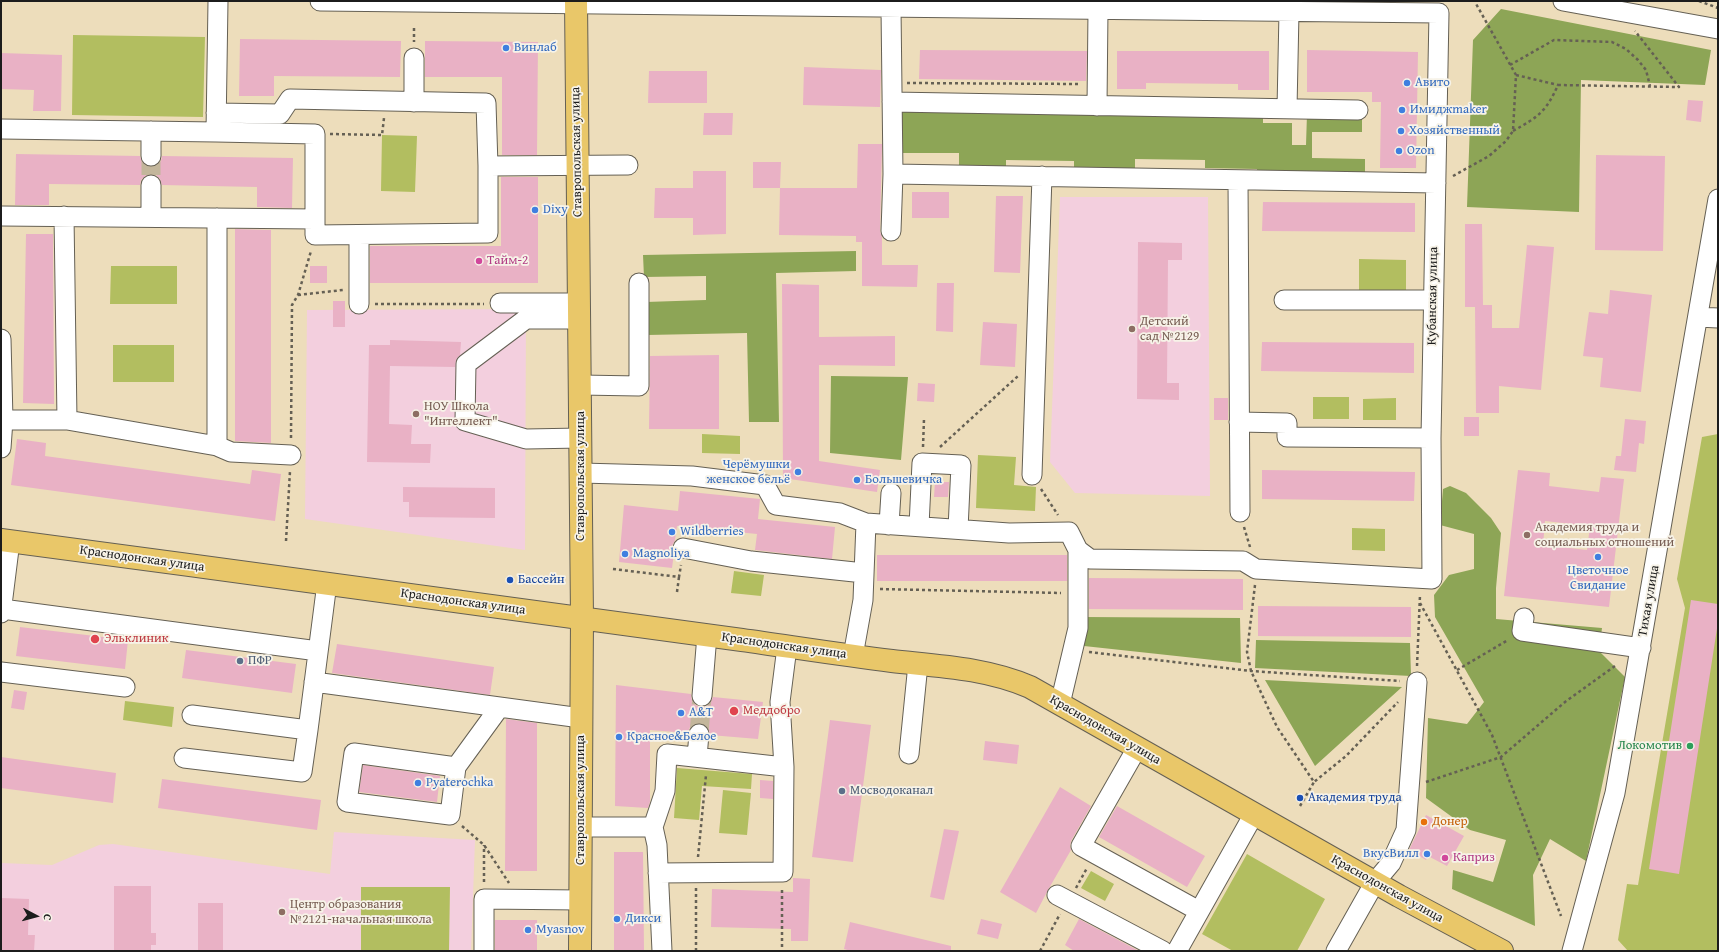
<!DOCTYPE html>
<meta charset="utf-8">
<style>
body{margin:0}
#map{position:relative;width:1719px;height:952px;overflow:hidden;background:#edddbb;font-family:"Gentium Book Plus",serif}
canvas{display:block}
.frame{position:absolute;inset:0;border:2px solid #1c1c1c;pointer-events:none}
.north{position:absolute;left:16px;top:896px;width:40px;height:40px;-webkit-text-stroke:3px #f7f3e8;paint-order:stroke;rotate:96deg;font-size:11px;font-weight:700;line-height:16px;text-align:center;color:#1c1c1c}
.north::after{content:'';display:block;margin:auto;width:14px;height:18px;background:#1c1c1c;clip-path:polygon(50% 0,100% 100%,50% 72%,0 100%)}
</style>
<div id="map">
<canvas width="1719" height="952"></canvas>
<div class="frame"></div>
<div class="north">С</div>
</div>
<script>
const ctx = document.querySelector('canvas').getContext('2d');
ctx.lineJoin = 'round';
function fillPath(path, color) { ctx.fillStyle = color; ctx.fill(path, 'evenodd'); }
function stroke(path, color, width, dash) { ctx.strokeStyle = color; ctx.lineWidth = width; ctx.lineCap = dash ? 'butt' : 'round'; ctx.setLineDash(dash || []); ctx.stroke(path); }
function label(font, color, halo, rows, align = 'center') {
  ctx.font = font + ' "Gentium Book Plus",serif'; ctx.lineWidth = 3.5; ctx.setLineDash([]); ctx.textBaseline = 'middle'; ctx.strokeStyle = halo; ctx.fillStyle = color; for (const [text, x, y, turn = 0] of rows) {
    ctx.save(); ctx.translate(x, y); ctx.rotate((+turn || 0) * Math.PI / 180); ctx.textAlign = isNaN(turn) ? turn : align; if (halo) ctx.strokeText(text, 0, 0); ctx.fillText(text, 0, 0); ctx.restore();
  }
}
const built = new Path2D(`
 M1060,197H1208L1210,496L1075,493L1050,462Z
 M526,309L525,550L305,519L307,310Z
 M334,832L475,840L471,951H1V863L52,865L99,845L113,844L330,874Z`);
const green = new Path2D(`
 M73,35L205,37L203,117L72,115Z
 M382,135L417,136L415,192L381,191Z
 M1359,259L1406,260V291L1359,290Z
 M111,266H177V304H110Z
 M113,345H174V382H113Z
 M1313,397H1349V419H1313Z
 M1396,398V420H1363V399Z
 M702,434L740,436V454L702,453Z
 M1718,434V951H1628L1618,940L1627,884L1638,885L1685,608L1677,579L1702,437Z
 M978,455L1016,457L1014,485L1036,487L1035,511L976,508Z
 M1352,528L1385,529V551L1352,550Z
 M734,571L764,575L761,596L731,593Z
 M125,701L174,707L172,727L123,720Z
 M677,768L752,774L751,789L702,786L699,820L674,818Z
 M723,790L751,793L747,835L719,833Z
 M1247,854L1325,899L1297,951H1233L1202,934Z
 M1091,871L1114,884L1105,901L1081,888Z
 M361,887H450L449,951H361Z`);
const forest = new Path2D(`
 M1501,9L1711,50L1705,85L1581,80L1579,212L1467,207L1473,40Z
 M900,107L1263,112V123H1292V145H1306L1307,114L1362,115V132H1312V158L1365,159V177L1257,176V169L1205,168V160L1135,159V173L1074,172V161L1006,160V170L959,169V153H899Z
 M856,251V271L776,273L779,422H749L747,333L647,335L646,302L706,300V276L644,277L643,255Z
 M831,376L908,377L901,460L830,453Z
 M1450,486L1466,493L1491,518L1501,533L1496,588V619L1602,628L1599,651L1625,677L1586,861L1550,839L1533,875L1535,926L1452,889L1453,870L1493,882L1506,840L1470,830L1426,798L1428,718L1467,724L1484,702L1435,617L1434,595L1449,575L1474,569V534L1440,525L1443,489Z
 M1085,617L1240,618L1241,663L1084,646Z
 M1256,640L1410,643L1411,676L1255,668Z
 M1265,680L1402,687L1315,766Z`);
const building = new Path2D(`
 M240,39L401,41L400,77L274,76V96H239Z
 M425,41L538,42L537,155H502V77H425Z
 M920,50L1087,51L1086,81L919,79Z
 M1307,50L1418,52L1416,168H1380L1381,102H1372V92H1307Z
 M1117,51H1269V90H1238V84L1146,83V89H1117Z
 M1,53L62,55L61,111H33L34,90L1,89Z
 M804,67L881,70L880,107L803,105Z
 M649,71H707V103H648Z
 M1688,100L1703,101L1701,122L1686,120Z
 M704,113H733L732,135H703Z
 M858,144H882L880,231L882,237V265H918L917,287L862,286V242H856V236L779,235L780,188H857Z
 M16,154L140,156L142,162L146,166L151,167L157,165L161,161L162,156L293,158L292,208L257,207V187L162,185L160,179L156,175L151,174L145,176L141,180L140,185L49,184V205H15Z
 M1596,155L1665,156L1663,251L1595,250Z
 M753,162H781L780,188H753Z
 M693,171H726V234L693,235V218H654L655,188H693Z
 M501,177H538V283H370V246H501Z
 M912,192H949V218H912Z
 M996,196H1023L1020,273L994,272Z
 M1263,202L1415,203V232L1262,231Z
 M1465,224H1482L1483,305H1492V328H1519L1527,245L1554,247L1541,390L1499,386V413H1476L1475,307H1465Z
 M235,229L271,230V443L235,441Z
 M26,234H53L54,404L23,403Z
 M1138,242L1182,243V260H1168L1167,383H1179V400L1137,399Z
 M310,266H327V283H310Z
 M937,283H954L953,332L936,331Z
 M782,284L819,285V337L895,336V366L819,365V461L880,470L877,492L783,478Z
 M1610,290L1652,295L1641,392L1600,387L1603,358L1583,356L1589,312L1608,314Z
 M333,301H345V327H333Z
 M983,322L1017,324L1015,367L980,365Z
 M390,340L461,342L460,355L456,359L455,367L390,366L389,424L412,425L411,444H431L430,463L367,462L369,345H390Z
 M1262,342L1414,343V373L1261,371Z
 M719,355V429H649L650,356Z
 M918,383L935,384L934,402L917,401Z
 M1214,398H1228V420H1214Z
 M1464,417H1479V436H1464Z
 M1625,419L1646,421L1644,444L1639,443L1636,472L1614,470L1616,456H1621Z
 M17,439L46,443L45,456L250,484L252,470L281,474L275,521L11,485Z
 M1262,470L1415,472L1414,501L1262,499Z
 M1518,470L1550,473L1549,486L1599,492L1601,477L1624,479L1609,607L1504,596ZM1545,521L1590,526L1587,550L1543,545Z
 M935,482H949L948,497H934Z
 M403,487L495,488V518L409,517V502H403Z
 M680,491L760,499L758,519L835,527L832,559L755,550L757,534L677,526L675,540L672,546L674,553L672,568L619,562L624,505L678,511Z
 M877,555H1067V581H877Z
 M1089,578L1243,579V610L1089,609Z
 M1691,600L1718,604V622L1679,874L1649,869Z
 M1258,606L1411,607V637L1258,636Z
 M20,627L128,640L125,669L16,656Z
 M337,644L494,667L490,695L332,673Z
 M186,650L296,664L292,693L182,678Z
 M616,685L691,694L692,701L695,705L701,707L707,706L711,702L713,697L763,702L758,739L710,735L709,730L706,725L700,723L694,724L690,727L688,733L650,730V802L648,808L615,806Z
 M14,690L27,692L24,710L11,708Z
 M506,719L537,723V871H505Z
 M830,720L871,725L853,862L812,857Z
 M985,741L1019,745L1017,764L983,760Z
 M1,757L116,773L113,803L1,788Z
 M363,765L440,776L437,802L359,792Z
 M162,779L321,800L317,830L158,808Z
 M760,780L773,781V799L760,798Z
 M1060,787L1091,806L1071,841L1070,846L1071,850L1048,890L1036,913L1000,892Z
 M1117,806L1205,856L1187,887L1099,837Z
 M1426,815L1464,836L1447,866L1428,856L1426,860L1409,850Z
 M944,829L959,831L944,900L930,897Z
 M614,852H643L644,951H614Z
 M793,878L810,879L808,941H791V929L711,927L712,889L793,892Z
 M114,886H151V933H156V945H151V951H114Z
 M1,898L29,899L28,935H35L34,951H1Z
 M198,903H223V951H198Z
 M981,919L1002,924L998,939L977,934Z
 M1079,919L1139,951H1074L1065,945Z
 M495,920H537V951H495Z
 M850,922L951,946V951H851L844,949Z`);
const minorTunnel = new Path2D(`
 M151,156V185
 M699,734L702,696`);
const path = new Path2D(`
 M1699,1L1718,8
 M414,28V42
 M1510,65L1554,40L1612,42L1626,49L1638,60L1646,70L1650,86
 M1516,75L1558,85
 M907,83L1080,84
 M1513,131C1538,117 1546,112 1558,85L1679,87L1635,31
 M330,134L382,135L384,118
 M1453,176L1489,156L1506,141L1513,131L1516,75L1475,2
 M298,295L343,290
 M375,304H484
 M291,438L292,305L298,295L311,251
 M923,447L924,419
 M940,447L1018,376
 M1041,489L1058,515
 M1244,527L1250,547
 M286,541L290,471
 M613,569L679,577L681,565
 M1255,585L1247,652L1251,671L1277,727L1314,782L1346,756L1398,702
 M880,589L1061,593
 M677,592L679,577
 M1420,603L1492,735L1561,916
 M1089,652L1251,671L1400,681
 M1417,666L1420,595
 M1457,670L1508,640
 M1426,782L1501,757L1565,702L1615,666
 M1300,806L1314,782
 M462,826L484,845L509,883
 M698,857L706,775
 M484,882V845
 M1076,888L1087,868
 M782,947V888
 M696,951V888
 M1040,951L1060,914`);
const minor = new Path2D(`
 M320,1L1439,13
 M1563,1L1718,29
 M891,8L893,174L891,231
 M414,58V102
 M892,102L1358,110
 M1097,106L1098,10
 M1287,109L1289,12
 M216,113L280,114L290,99L486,103L488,166
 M1,129L216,132L218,1
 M216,132L315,134V219
 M151,156V131
 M893,174L1436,183
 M1238,180L1240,512
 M1,216L315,219V235L488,233V166L628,165
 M64,216L67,420
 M151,217V185
 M217,218V446
 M1284,300H1433
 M500,303H579
 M359,304V235
 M1698,317L1718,318
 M579,319H526L466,364L465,421L526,439L581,438
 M1,339L3,420L1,448
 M580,385L639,386V283
 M3,420H67L217,446L231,452L291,455
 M1239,422L1287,423V437L1431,438
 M581,473L692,476L765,485L776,505L840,513L866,523
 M1032,475L1042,176
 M889,525L891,493
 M919,526L922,463L961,465L958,529
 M683,548L751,561L864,573
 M2,609L318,651
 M1,613L10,541
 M1524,618L1522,631L1641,648
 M853,656L863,600L866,523L1009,533L1069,532L1078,550L1090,559L1243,561L1256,569L1432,579L1431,438L1439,13
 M1,672L125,687
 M314,682L581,718
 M702,696L707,635
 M1060,704L1078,628V550
 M192,715L308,730L327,583
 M1137,748L1081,846L1199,911
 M909,754L918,664
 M697,757L699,734
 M184,758L302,772L308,730
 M456,767L450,815L347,802L354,753L456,767L499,708
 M580,827H653
 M658,873L783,872L784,767
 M1057,895L1163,951
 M484,951V899L580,900
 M662,951L657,845L653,827L665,791L667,754L784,767L780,702L787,647
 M1177,951L1254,814
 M1336,951L1375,882L1391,863L1406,830L1417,682
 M1572,951L1615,793L1718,199`);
const major = new Path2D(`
 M576,1L582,618L580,951
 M1,540C248,573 495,605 742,640C792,647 842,655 892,661C938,666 986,668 1030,687L1399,896L1502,951`);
const markers = [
 [506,48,4,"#3f7fe0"],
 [1407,83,4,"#3f7fe0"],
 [1402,110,4,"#3f7fe0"],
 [1401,131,4,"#3f7fe0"],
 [1399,151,4,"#3f7fe0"],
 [535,210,4,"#3f7fe0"],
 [479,261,4,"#d1479c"],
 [1132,329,4,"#8d6e63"],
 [416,414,4,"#8d6e63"],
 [798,472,4,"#3f7fe0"],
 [857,480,4,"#3f7fe0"],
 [672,532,4,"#3f7fe0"],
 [1527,535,4,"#8d6e63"],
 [625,554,4,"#3f7fe0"],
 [1598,557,4,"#3f7fe0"],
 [510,580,4,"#1a4fb4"],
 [95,639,5,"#e0444e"],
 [240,661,4,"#5c6f8a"],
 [734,711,5,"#e0444e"],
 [681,713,4,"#3f7fe0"],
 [619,737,4,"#3f7fe0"],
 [1690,746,4,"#2e9e5b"],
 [418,783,4,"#3f7fe0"],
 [842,791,4,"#5c6f8a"],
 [1300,798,4,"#1a4fb4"],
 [1424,822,4,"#e8710a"],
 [1427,854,4,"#3f7fe0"],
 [1445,858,4,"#d1479c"],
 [282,912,4,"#8d6e63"],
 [617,919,4,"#3f7fe0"],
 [528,930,4,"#3f7fe0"]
];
const shopNames = [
 ["Винлаб",514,48],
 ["Авито",1415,83],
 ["Имиджmaker",1410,110],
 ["Хозяйственный",1409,131],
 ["Ozon",1407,151],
 ["Dixy",543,210],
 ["Черёмушки",790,465,"right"],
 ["женское бельё",790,480,"right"],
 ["Большевичка",865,480],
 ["Wildberries",680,532],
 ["Magnoliya",633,554],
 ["Цветочное",1598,571,"center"],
 ["Свидание",1598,586,"center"],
 ["A&T",689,713],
 ["Красное&Белое",627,737],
 ["Pyaterochka",426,783],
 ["ВкусВилл",1419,854,"right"],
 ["Дикси",625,919],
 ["Myasnov",536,930]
];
const streetNames = [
 ["Ставропольская улица",577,152,-91],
 ["Кубанская улица",1433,296,-89],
 ["Ставропольская улица",581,476,-90],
 ["Краснодонская улица",142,559,8],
 ["Тихая улица",1649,601,-80],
 ["Краснодонская улица",463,602,8],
 ["Краснодонская улица",784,646,8],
 ["Краснодонская улица",1105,730,30],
 ["Ставропольская улица",581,800,-90],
 ["Краснодонская улица",1387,889,29]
];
const hotelNames = [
 ["Тайм-2",487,261],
 ["Каприз",1453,858]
];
const educationNames = [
 ["Детский",1140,322],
 ["сад №2129",1140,337],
 ["НОУ Школа",424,407],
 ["\"Интеллект\"",424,422],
 ["Академия труда и",1535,528],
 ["социальных отношений",1535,543],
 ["Центр образования",290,905],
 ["№2121-начальная школа",290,920]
];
const transitNames = [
 ["Бассейн",518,580],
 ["Академия труда",1308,798]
];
const healthNames = [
 ["Эльклиник",104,639],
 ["Меддобро",743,711]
];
const serviceNames = [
 ["ПФР",248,661],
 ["Мосводоканал",850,791]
];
const leisureNames = [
 ["Локомотив",1682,746]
];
const foodNames = [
 ["Донер",1432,822]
];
fillPath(built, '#f3cfde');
fillPath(green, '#b2be60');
fillPath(forest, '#8da556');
fillPath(building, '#e9b1c5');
stroke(minorTunnel, '#c3b69b', 19, [19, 10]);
stroke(minor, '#656054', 21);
stroke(major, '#656054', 24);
stroke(path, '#656054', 2.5, [3, 3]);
stroke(minor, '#fff', 19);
stroke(major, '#e9c769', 22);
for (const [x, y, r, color] of markers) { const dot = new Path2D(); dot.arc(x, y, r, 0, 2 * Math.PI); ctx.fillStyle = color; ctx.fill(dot); stroke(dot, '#f7f3e8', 1.5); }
label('13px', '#366cbe', '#f7f3e8', shopNames, 'left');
label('13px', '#1c1c1c', '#f7f3e8', streetNames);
label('13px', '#b23c85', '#f7f3e8', hotelNames, 'left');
label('13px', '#785e54', '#f7f3e8', educationNames, 'left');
label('13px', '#164399', '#f7f3e8', transitNames, 'left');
label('13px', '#be3a42', '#f7f3e8', healthNames, 'left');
label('13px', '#4e5e75', '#f7f3e8', serviceNames, 'left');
label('13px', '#27864d', '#f7f3e8', leisureNames, 'right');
label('13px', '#c56008', '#f7f3e8', foodNames, 'left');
</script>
